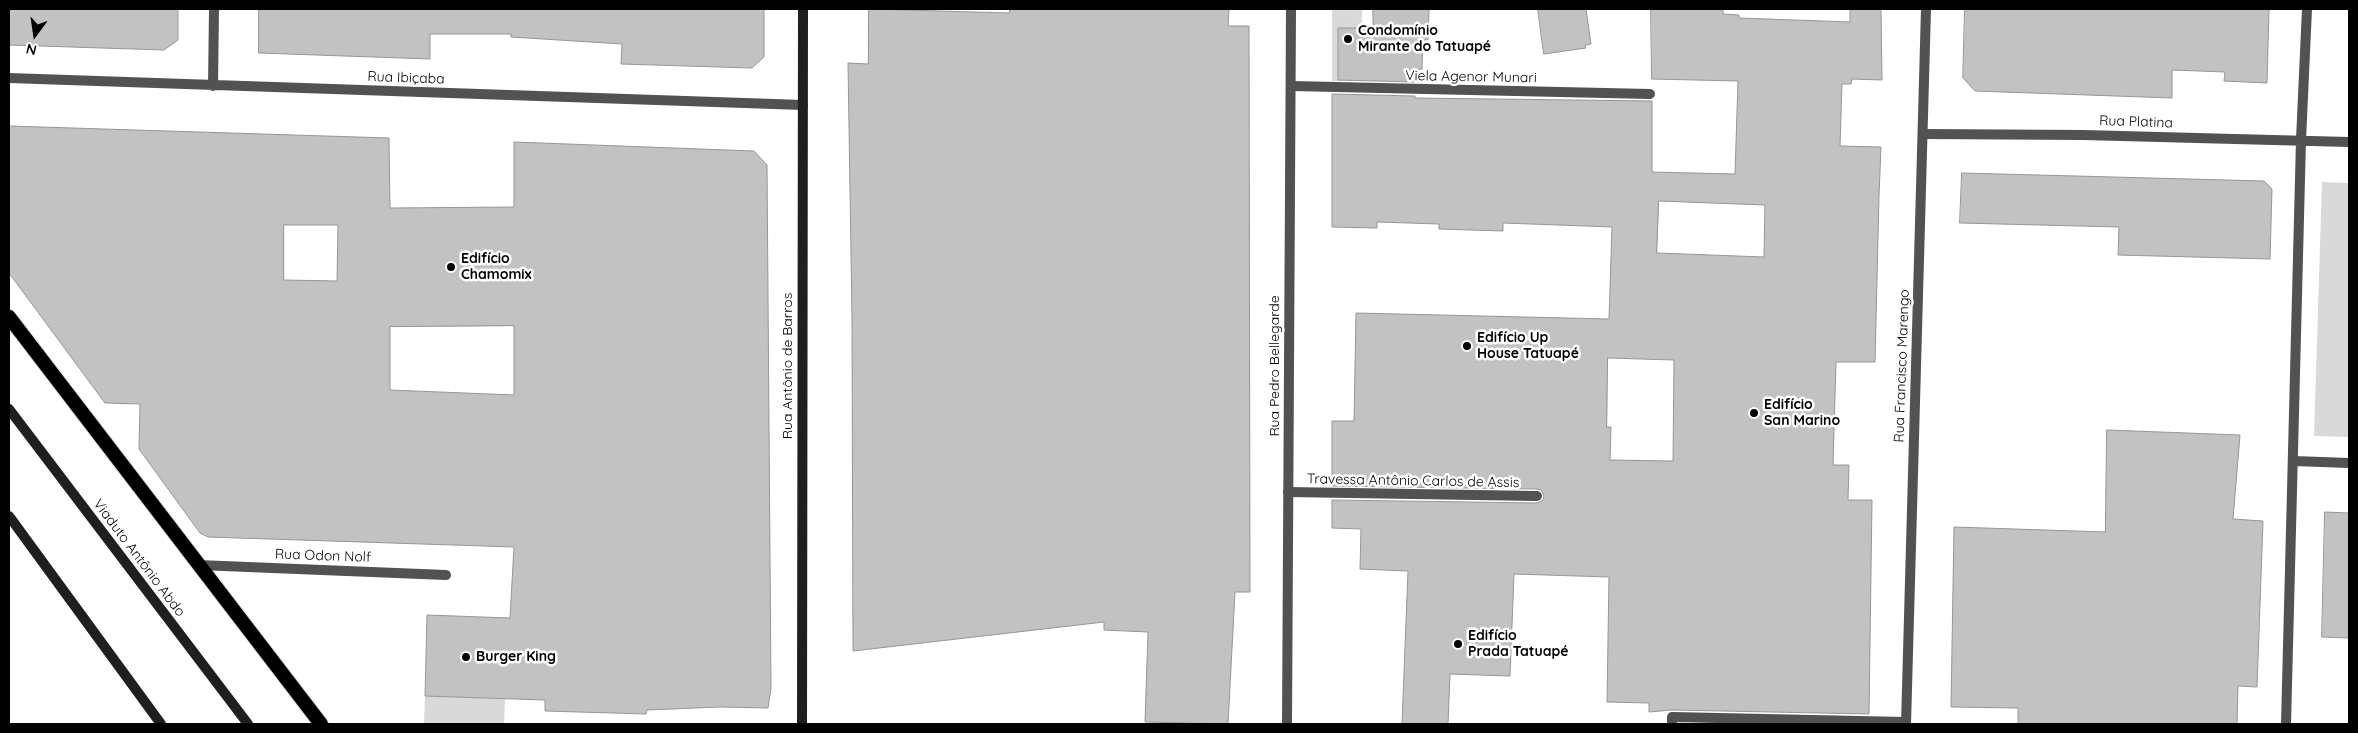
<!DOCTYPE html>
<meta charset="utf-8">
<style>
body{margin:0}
#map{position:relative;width:2358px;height:733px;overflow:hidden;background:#fff;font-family:Quicksand,sans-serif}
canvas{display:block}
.frame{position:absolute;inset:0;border:10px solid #000;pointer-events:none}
.north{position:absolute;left:10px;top:10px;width:50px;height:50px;-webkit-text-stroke:4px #fff;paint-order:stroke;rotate:194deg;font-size:14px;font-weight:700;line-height:20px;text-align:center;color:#000}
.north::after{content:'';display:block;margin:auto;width:18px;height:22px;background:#000;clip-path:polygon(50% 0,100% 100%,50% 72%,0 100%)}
</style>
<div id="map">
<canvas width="2358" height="733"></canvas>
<div class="frame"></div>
<div class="north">N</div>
</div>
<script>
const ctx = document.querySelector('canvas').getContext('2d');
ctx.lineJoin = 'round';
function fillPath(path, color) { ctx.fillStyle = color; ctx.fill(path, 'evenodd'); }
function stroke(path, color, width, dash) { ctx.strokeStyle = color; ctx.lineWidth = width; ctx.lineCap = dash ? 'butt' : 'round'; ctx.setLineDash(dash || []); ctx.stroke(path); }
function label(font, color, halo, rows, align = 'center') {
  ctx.font = font + ' Quicksand,sans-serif'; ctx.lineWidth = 5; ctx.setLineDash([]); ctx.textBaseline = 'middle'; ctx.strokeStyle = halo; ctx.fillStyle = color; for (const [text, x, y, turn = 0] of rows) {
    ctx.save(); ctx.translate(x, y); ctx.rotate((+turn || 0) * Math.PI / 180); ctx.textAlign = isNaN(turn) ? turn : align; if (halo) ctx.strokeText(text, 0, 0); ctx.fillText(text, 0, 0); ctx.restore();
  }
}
const green = new Path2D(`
 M1332,9H1362L1361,81H1332Z
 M2322,182L2349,183V437L2314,436Z
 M425,696L505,699L504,724H424Z`);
const building = new Path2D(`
 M9,9H178V40L164,50L9,45Z
 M259,9H764V57L752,68L621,64L622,44L511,37V34H430V59L259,53Z
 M869,9L1009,13L1010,9H1229L1228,26H1249L1250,592H1235L1228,724L1145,722L1148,632L1104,630V622L853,651L852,317L848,63L868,64Z
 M1373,9H1429L1428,40H1423L1422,69L1413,71L1414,82L1338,80V28H1373Z
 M1538,9H1586L1591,44L1585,45L1586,48L1544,54Z
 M1651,9H1723V14L1739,15V18L1850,22V9H1881L1882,80L1852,79L1851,84H1842L1840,146L1881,147L1879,196L1875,362H1836L1833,465H1849L1848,500H1872L1869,714L1672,710L1649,712V703L1607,702L1609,577L1514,574L1510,676L1450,674L1448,724H1402L1408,571L1360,569L1361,529L1332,528V500L1537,503L1543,500L1544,496L1541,490L1537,489L1332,486V421H1354L1356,313L1609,319L1612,227L1503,223V231L1439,229V224L1377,222V228L1332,227V94L1415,96V98L1652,101V172L1735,174L1738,81L1652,79ZM1659,201L1765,205L1764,257L1657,253ZM1608,358L1674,360L1673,461L1610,460L1611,427H1607Z
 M1965,9H2269L2267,83L2224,81L2225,72L2172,70V98L1975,91L1963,78Z
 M9,126L389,138L390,208L514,207V142L754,151L767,165L771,688L768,708L720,707L647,710L646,714L545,711V700L425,696L427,615L510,618L514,547L208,537L200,533L139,449L140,404L105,403L9,273ZM284,225H338L337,281L284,280ZM514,326V395L390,390V327Z
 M1962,173L2264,181L2272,189L2270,259L2118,255L2119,227L1960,223Z
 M2107,430L2240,435L2233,519L2263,521L2257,687L2238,686L2237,724H2018V708L1951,707L1954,527L2105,532Z
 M2325,512L2349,513V638L2322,637Z`);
const service = new Path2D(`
 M1291,86L1650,94
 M1288,492L1537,496
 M1672,724V717L1906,722`);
const minor = new Path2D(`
 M9,78L803,105
 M213,86L214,9
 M1923,134L2083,135L2349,142
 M2294,461L2349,463
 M198,565L446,575
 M1287,724L1291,9
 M2286,724L2301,140L2307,9`);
const tertiary = new Path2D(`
 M1906,724L1926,9`);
const secondary = new Path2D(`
 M9,409L248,724
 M9,516L161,724
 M802,724L803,9`);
const trunk = new Path2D(`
 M9,317L321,724`);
const markers = [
 [1348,39,5,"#000"],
 [451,267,5,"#000"],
 [1467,346,5,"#000"],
 [1754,413,5,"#000"],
 [1458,644,5,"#000"],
 [466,657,5,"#000"]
];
const poiNames = [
 ["Condomínio",1358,31],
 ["Mirante do Tatuapé",1358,47],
 ["Edifício",461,259],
 ["Chamomix",461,275],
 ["Edifício Up",1477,338],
 ["House Tatuapé",1477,354],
 ["Edifício",1764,405],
 ["San Marino",1764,421],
 ["Edifício",1468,636],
 ["Prada Tatuapé",1468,652],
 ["Burger King",476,657]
];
const streetNames = [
 ["Viela Agenor Munari",1471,77,1],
 ["Rua Ibiçaba",406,78,2],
 ["Rua Platina",2136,122,2],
 ["Rua Antônio de Barros",788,366,-90],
 ["Rua Pedro Bellegarde",1275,366,-90],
 ["Rua Francisco Marengo",1902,366,-88],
 ["Travessa Antônio Carlos de Assis",1413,481,1],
 ["Rua Odon Nolf",323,556,2],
 ["Viaduto Antônio Abdo",139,558,53]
];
fillPath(green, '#d9d9d9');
fillPath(building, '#c2c2c2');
stroke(building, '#969696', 1);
stroke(trunk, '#dbdbdb', 16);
stroke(service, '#525252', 10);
stroke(minor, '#525252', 10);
stroke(tertiary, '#525252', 10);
stroke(secondary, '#1f1f1f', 10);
stroke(trunk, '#000', 14);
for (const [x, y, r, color] of markers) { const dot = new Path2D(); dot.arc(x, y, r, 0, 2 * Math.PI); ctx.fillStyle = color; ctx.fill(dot); stroke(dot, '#fff', 2); }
label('bold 14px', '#000', '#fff', poiNames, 'left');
label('14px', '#000', '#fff', streetNames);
</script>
